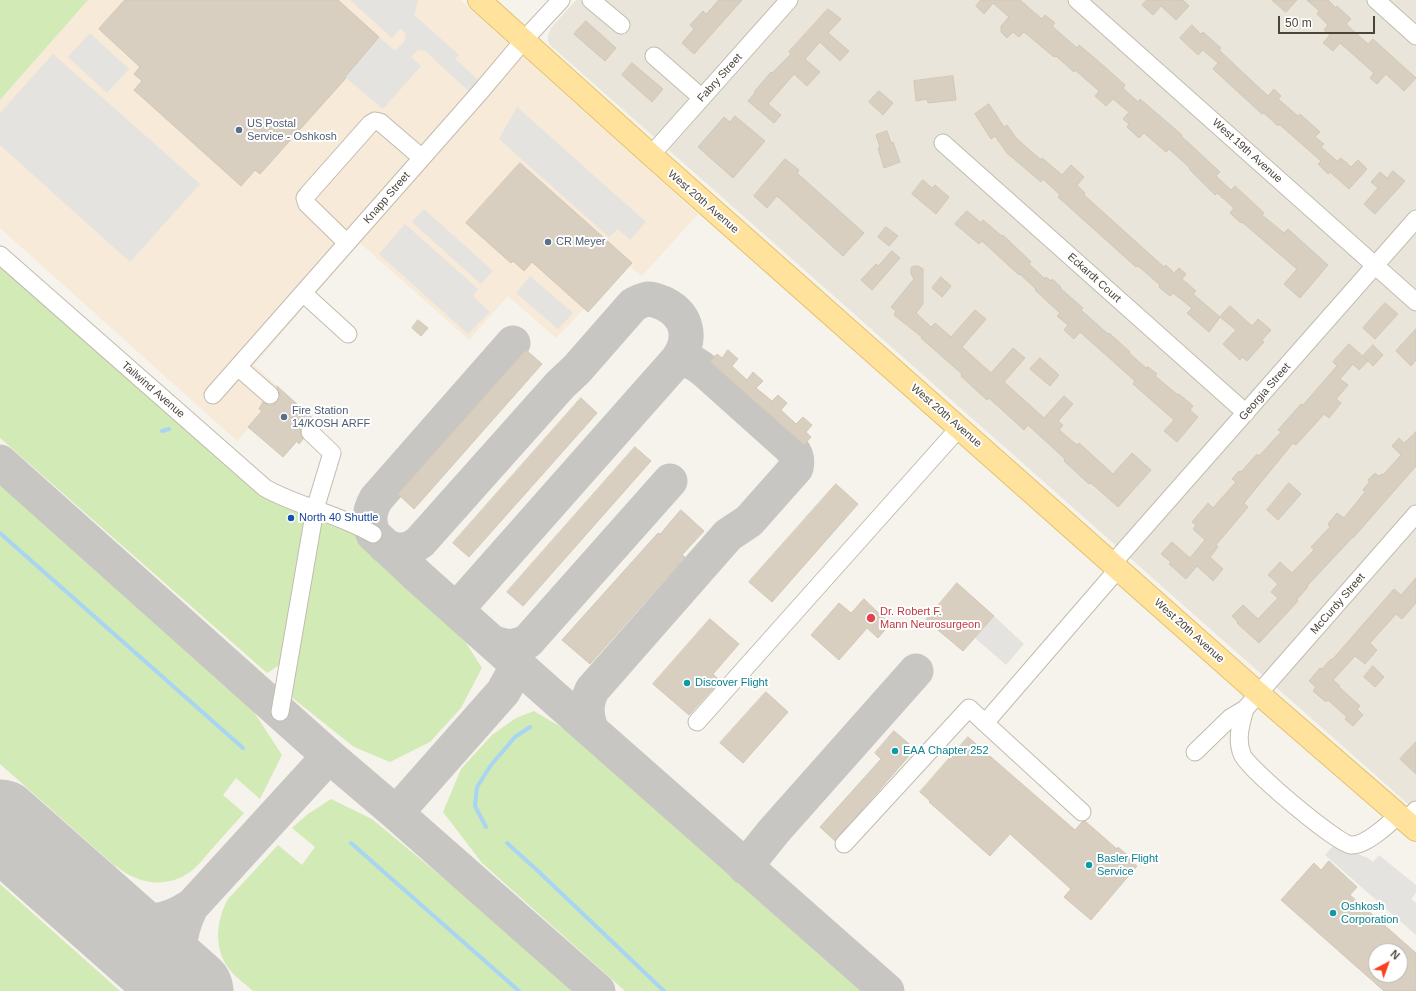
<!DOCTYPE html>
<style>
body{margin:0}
#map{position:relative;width:1416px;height:991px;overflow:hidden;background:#f6f3ec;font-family:Helvetica,sans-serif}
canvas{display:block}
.north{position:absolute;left:1368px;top:943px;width:40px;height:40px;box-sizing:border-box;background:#fff;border:1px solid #b7b4b0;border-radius:50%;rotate:41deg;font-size:11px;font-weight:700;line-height:16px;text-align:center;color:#4b4439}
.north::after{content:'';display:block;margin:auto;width:14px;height:18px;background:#fc3f1d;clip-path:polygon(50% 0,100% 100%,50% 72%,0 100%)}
.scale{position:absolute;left:1278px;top:16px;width:97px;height:18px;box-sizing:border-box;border:2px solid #4b4439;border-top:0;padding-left:5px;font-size:12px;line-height:14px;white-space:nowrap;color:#4b4439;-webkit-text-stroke:3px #fff;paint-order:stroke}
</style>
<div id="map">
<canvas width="1416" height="991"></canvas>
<div class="north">N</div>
<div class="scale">50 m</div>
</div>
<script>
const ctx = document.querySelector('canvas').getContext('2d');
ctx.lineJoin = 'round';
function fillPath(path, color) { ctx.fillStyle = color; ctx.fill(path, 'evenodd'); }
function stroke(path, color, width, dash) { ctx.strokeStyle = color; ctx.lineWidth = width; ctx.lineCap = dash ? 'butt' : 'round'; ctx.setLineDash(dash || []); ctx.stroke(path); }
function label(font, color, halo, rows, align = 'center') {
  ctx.font = font + ' Helvetica,sans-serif'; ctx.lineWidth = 4; ctx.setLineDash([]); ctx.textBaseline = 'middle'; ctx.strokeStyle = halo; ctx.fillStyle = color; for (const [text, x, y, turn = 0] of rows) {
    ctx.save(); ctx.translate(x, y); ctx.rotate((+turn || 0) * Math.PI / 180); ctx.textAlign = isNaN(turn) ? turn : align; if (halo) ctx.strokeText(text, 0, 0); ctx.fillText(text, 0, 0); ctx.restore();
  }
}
const residential = new Path2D(`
 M576,0H1416V811L550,45L548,41V36L551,28Z`);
const commercial = new Path2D(`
 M88,0H460L698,214L642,276L629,266L588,312L584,309L556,338L508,296L469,340L360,243L254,365L318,423L299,444L297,442L283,457L249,428L237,441L0,228V100Z`);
const green = new Path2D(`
 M0,0H88L0,100Z
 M0,262L306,516L281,664L267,673L0,438Z
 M0,483L250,706L282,755L260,799L236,778L223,795L244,813C233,825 222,838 211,850C205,857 198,866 190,872C166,889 137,884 116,866H115L0,764Z
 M324,523L354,534L366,543L456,627L482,668L461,708L430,742L390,762L354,747L290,696L320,524Z
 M534,711L574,735L620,767L872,991H625L482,863L443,812L461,769L492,735L516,718Z
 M331,799L372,819L454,887L456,885L575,991H253C246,984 236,978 230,970C213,950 216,920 228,899L278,845L302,865L315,847L292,828L308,814Z
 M0,884L120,991H0Z`);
const parking = new Path2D(`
 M350,0H417L418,1L414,15L459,55L455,59L485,86L475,97L425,51L418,50L411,57L421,66L383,109L345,77L379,37L395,51L404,42L406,34L401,28L392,38Z
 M90,33L129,69L107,93L68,57Z
 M53,54L200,184L130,262L0,145V113Z
 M517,107L646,222L630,240L618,229L609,237L499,139Z
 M424,209L493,271L481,284L412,222Z
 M405,224L478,289L473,296L490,312L468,334L379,254Z
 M530,276L573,313L558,329L516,293Z
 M994,616L1024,644L1006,665L975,638Z
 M1334,845L1368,858L1373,862L1379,855L1416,885V893L1411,899L1416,903V935L1325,855Z`);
const stream = new Path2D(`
 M162,431L169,429
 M0,533L243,748
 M486,827L475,806L477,787L491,765L515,737L530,727
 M351,843L519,991
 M507,843L539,872L664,991`);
const taxiway = new Path2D(`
 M513,343L376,499C369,511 368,521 373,534L420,578L549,693L887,991
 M0,462L329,756L396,813L598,991
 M385,546C400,552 407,552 420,542L560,385L577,369L633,305C638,302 642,300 648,299C654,299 660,302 665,304C688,316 692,339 678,359L456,610
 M492,642C505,648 515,648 528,641L670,481
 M592,731C586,716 585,705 592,690L728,535L749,521L796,468C798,459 796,454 790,447L704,370C695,363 689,360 678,359
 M396,813L503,692L518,665
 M745,867L774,831L916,671
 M88,901C97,906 106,913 116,917C140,926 167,922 188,908
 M190,909C175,941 177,962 195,991
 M148,954L329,756`);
const runway = new Path2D(`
 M0,823L190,991`);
const building = new Path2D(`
 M125,0H338L379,37L345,77L346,78L260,174L255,170L241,186L134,90L142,81L134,74L140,67L99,29Z
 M719,0H742L694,54L682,43L694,29L690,25L703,11L706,14Z
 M981,0H1020L1042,19L1045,15L1055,23L1052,26L1077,48L1079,45L1097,60L1125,85L1123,88L1138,102L1140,99L1182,135L1181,136L1220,172L1216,176L1231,190L1235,186L1264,213L1262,215L1284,233L1288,229L1328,265L1300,298L1284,284L1297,269L1242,222L1241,223L1230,213L1234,208L1217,193L1215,195L1189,169L1190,168L1169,149L1166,152L1144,133L1139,138L1127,127L1129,124L1123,119L1129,112L1113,99L1106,106L1095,96L1099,91L1075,70L1074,72L1056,56L1054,57L1024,32L1019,37L1013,32L1007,38L1001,32V26L1009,17L993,3L984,14L976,6Z
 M1147,0H1183L1189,6L1176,20L1161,6L1153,15L1142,5Z
 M1272,0H1297L1286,12Z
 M1307,0H1328L1336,8L1337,6L1351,19L1346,24L1368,44L1373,39L1416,78L1404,91L1386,74L1377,84L1370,78L1374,73L1340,43L1333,51L1323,43L1330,35L1324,30L1328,25L1317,14L1319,11Z
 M828,9L841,19L828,33L849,51L840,61L820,42L805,59L820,72L807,86L794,74L768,104L781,115L774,123L748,101L755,93L754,92L771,72L772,73L791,54L789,52Z
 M586,21L616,48L605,61L574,34Z
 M1192,25L1201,34L1203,32L1221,48L1219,50L1268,96L1274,89L1281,96L1278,99L1298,116L1300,114L1320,132L1315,137L1324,144L1321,147L1337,161L1341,158L1351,167L1358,160L1367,169L1349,189L1330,172L1328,174L1318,164L1321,161L1279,124L1278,126L1264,113L1262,114L1213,69L1218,63L1203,50L1198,55L1180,38Z
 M632,63L663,89L652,102L622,75Z
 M953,76L956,100L928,103L927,99L916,101L914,81Z
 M879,91L893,103L883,115L869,102Z
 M989,104L1004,127L1007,125L1016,138L1041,160L1042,158L1062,175L1071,165L1084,177L1077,185L1085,193L1084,195L1164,267L1166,265L1174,273L1179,268L1186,274L1182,279L1196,291L1193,294L1220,317L1209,332L1187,313L1192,308L1173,293L1170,296L1159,287L1160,285L1138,266L1136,267L1058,197L1060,195L1043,179L1041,182L1007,153L995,136L991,139L975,114Z
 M735,116L765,141L733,178L698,147L724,117L730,122Z
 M887,131L891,143L893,142L900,162L884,168L878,148L880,147L876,135Z
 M785,159L799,170L797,173L864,233L843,256L777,196L767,208L754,196Z
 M520,163L632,263L588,312L532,262L524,271L513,261L511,263L466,223Z
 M1393,171L1405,181L1375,214L1364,204L1378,188L1371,182L1380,172L1387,178Z
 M923,180L932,188L935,185L949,197L936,214L912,194Z
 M967,211L981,223L983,220L1002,236L1003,235L1031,262L1029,264L1045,279L1046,277L1051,281L1052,279L1061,287L1060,288L1083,308L1081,310L1108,334L1109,333L1130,352L1129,353L1146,368L1148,367L1157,374L1155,376L1178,395L1179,394L1193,406L1190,410L1198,417L1177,442L1164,431L1174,420L1133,384L1135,381L1080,332L1074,339L1064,330L1068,325L1057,316L1060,313L1035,290L1036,289L1020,274L1019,275L982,241L979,244L955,224Z
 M886,227L898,236L889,246L878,237Z
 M892,251L900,258L872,290L861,280L876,264L878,266Z
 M915,266H918L923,269V304L916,313L931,327L935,323L951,337L975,310L986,319L962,347L991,373L1013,348L1025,358L1004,382L1044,418L1064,396L1073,404L1058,421L1063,425L1059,430L1077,445L1079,443L1113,474L1132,453L1151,470L1118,507L1091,483L1089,484L1064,461L1065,459L1028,425L1024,430L989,398L987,400L961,376L962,374L921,338L922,337L894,315L896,311L891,307L914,279L911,274V268Z
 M941,277L951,286L942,297L932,288Z
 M1385,303L1398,314L1375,339L1363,328Z
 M1230,306L1252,326L1258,319L1271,330L1262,340L1264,342L1247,361L1242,357L1240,360L1223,344L1236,330L1220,317Z
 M418,320L428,328L421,336L412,328Z
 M1416,329V360L1411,366L1396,351Z
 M1349,344L1368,361L1359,370L1353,364L1340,379L1348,385L1336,399L1341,403L1329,418L1324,414L1296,445L1293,443L1244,503L1248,507L1216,545L1218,547L1210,557L1223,569L1213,581L1197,566L1186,579L1169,564L1171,562L1161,554L1172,542L1190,558L1205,540L1193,529L1196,525L1192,522L1208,503L1213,508L1236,482L1232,479L1239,471L1241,472L1257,454L1259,456L1281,432L1278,430L1301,404L1303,405L1337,366L1333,362Z
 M1373,345L1383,355L1373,366L1363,356Z
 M526,350L542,364L414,509L398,494Z
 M728,350L738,359L732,366L747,380L753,372L763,381L756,388L772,401L778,395L787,403L781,410L796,424L803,417L812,425L806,432L811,437L804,445L710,362L717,354L722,358Z
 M1040,358L1059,375L1050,386L1030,369Z
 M277,386L318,423L316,424L312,422H308L303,425L300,430L301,435L303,439L299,444L297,441L283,457L248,427L262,411L259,409L263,402L268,405H273L278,401L280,397Z
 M581,398L597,413L469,557L453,543Z
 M1416,432V466L1353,538H1352L1307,586L1308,587L1297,599L1298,601L1259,643L1237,623L1238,622L1232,616L1243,605L1258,619L1278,598L1271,592L1278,584L1268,575L1280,562L1292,573L1314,550L1311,547L1330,527L1328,524L1337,513L1344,518L1365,492L1363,490L1370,481L1368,480L1375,473L1379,476L1382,474L1383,475L1401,455L1392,446L1399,438L1404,443Z
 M635,447L651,461L523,606L507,592Z
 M1289,483L1301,494L1278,520L1267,510Z
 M836,484L858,504L772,602L749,582Z
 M681,510L704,531L682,555L685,557L590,664L562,640L658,533L660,534Z
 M1416,578V603L1402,619L1396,614L1370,643L1377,650L1365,664L1355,656L1333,680L1340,686L1339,687L1360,706L1357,709L1363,715L1353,726L1345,719L1347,717L1328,700L1326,702L1313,691L1316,687L1309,681L1320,668L1322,669L1331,659L1332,660L1394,589L1401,595Z
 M957,583L994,616L963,651L926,620Z
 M864,599L890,624L878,638L867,628L839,660L811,635L839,603L851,613Z
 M710,619L739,644L713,674L720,681L689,715L653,684Z
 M1373,666L1384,677L1375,687L1364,677Z
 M766,692L788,712L743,763L720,743Z
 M894,731L915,749L835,841L820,827L881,759L875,753Z
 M968,737L1075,830L1082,822L1085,821L1117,849L1118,847L1132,859L1131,861L1137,866L1091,920L1064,897L1071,889L1010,834L990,856L929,802L930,801L920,792Z
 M1416,742V774L1400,759Z
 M1329,861L1357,887L1350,895L1416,953V991H1384L1281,900L1314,863L1321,870ZM1376,951H1400V975H1376Z`);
const minor = new Path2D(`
 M591,0L621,25
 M1077,0L1416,302
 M1376,0L1416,36
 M654,56L702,98
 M943,143L1246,413
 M651,155L789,0
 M347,243L307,204L305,198L308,194L370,124L375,121L380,122L422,158
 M0,255L265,488C299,507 339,514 373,534
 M303,293L348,334
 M238,367L270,395
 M213,395L481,91L524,40L561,0
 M1113,563L1416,219
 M1245,709C1241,723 1236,739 1242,754C1246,767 1337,844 1351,845C1365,846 1390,824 1398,814
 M280,712L315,509L332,453L310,432
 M697,722L959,428
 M985,723L1082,812
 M1195,752L1230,718L1245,709L1416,514
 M1406,821L1416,810
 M844,844L969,708L985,723L1118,569`);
const major = new Path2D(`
 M479,0L651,155L1258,693L1416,830`);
const markers = [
 [239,130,4,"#5c6f8a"],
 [548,242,4,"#5c6f8a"],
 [284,417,4,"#5c6f8a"],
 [291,518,4,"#1a4fb4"],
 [871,618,5,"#e0444e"],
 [687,683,4,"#0f9aa8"],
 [895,751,4,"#0f9aa8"],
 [1089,865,4,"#0f9aa8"],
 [1333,913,4,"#0f9aa8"]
];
const streetNames = [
 ["Fabry Street",720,78,-48],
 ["West 19th Avenue",1247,151,42],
 ["Knapp Street",387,198,-49],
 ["West 20th Avenue",703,202,41],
 ["Eckardt Court",1094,278,42],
 ["Tailwind Avenue",153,390,41],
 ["Georgia Street",1265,392,-49],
 ["West 20th Avenue",946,416,41],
 ["McCurdy Street",1338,604,-49],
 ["West 20th Avenue",1189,631,42]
];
const serviceNames = [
 ["US Postal",247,124],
 ["Service - Oshkosh",247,137],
 ["CR Meyer",556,242],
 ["Fire Station",292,411],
 ["14/KOSH ARFF",292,424]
];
const transitNames = [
 ["North 40 Shuttle",299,518]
];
const healthNames = [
 ["Dr. Robert F.",880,612],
 ["Mann Neurosurgeon",880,625]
];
const cultureNames = [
 ["Discover Flight",695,683],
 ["EAA Chapter 252",903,751],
 ["Basler Flight",1097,859],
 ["Service",1097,872],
 ["Oshkosh",1341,907],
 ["Corporation",1341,920]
];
fillPath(residential, '#eae5da');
fillPath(commercial, '#f7ead8');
fillPath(green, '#d2eab5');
fillPath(parking, '#e5e3e0');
stroke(stream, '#a9d4f2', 4);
stroke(taxiway, '#c8c6c3', 35);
stroke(runway, '#c8c6c3', 87);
fillPath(building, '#d8cfc1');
stroke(building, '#d3c7b4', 1);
stroke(minor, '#c2bbae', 19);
stroke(major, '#e6c16a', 24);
stroke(minor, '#fff', 17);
stroke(major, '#ffe39c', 22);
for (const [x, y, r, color] of markers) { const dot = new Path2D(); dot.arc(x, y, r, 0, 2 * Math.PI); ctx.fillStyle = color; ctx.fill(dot); stroke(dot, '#fff', 1.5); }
label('11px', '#4b4439', '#fff', streetNames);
label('11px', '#4e5e75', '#fff', serviceNames, 'left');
label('11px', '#164399', '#fff', transitNames, 'left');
label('11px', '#be3a42', '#fff', healthNames, 'left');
label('11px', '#0d838f', '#fff', cultureNames, 'left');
</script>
